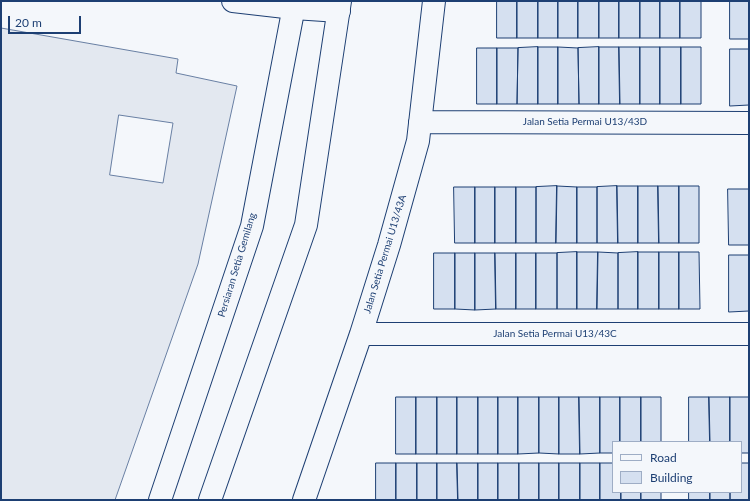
<!DOCTYPE html>
<style>
body{margin:0}
#map{position:relative;width:750px;height:501px;overflow:hidden;background:#f4f7fb;font-family:Lato,sans-serif}
canvas{display:block}
.frame{position:absolute;inset:0;border:2px solid #1d3f73;pointer-events:none}
.legend{position:absolute;left:612px;top:441px;width:130px;height:52px;box-sizing:border-box;background:#f4f7fb;border:1px solid #9eadc5;margin:0;padding:5px 7px;list-style:none;font-size:12px;color:#1d3f73}
.legend li{display:flex;align-items:center;gap:8px;height:20px}
.legend b{width:20px;border:1px solid #9eadc5}
.scale{position:absolute;left:8px;top:16px;width:73px;height:18px;box-sizing:border-box;border:2px solid #1d3f73;border-top:0;padding-left:5px;font-size:12px;line-height:14px;white-space:nowrap;color:#1d3f73;-webkit-text-stroke:3px #f4f7fb;paint-order:stroke}
</style>
<div id="map">
<canvas width="750" height="501"></canvas>
<div class="frame"></div>
<ul class="legend">
<li><b style="height:5px;background:#f4f7fb"></b>Road</li>
<li><b style="height:11px;background:#d5e0f0"></b>Building</li>
</ul>
<div class="scale">20 m</div>
</div>
<script>
const ctx = document.querySelector('canvas').getContext('2d');
ctx.lineJoin = 'round';
function fillPath(path, color) { ctx.fillStyle = color; ctx.fill(path, 'evenodd'); }
function stroke(path, color, width, dash) { ctx.strokeStyle = color; ctx.lineWidth = width; ctx.lineCap = dash ? 'butt' : 'round'; ctx.setLineDash(dash || []); ctx.stroke(path); }
function label(font, color, halo, rows, align = 'center') {
  ctx.font = font + ' Lato,sans-serif'; ctx.lineWidth = 3; ctx.setLineDash([]); ctx.textBaseline = 'middle'; ctx.strokeStyle = halo; ctx.fillStyle = color; for (const [text, x, y, turn = 0] of rows) {
    ctx.save(); ctx.translate(x, y); ctx.rotate((+turn || 0) * Math.PI / 180); ctx.textAlign = isNaN(turn) ? turn : align; if (halo) ctx.strokeText(text, 0, 0); ctx.fillText(text, 0, 0); ctx.restore();
  }
}
const parking = new Path2D(`
 M1,28L178,59L176,73L237,86L198,264L115,500H1ZM119,115L173,123L163,183L110,175Z`);
const building = new Path2D(`
 M497,1H517V38H497Z
 M517,1H538V38H517Z
 M538,1H558V38H538Z
 M558,1H578V38H558Z
 M578,1H599V38H578Z
 M599,1H619V38H599Z
 M619,1H640V38H619Z
 M640,1H660V38H640Z
 M660,1H680V38H660Z
 M680,1H701V38H680Z
 M730,1H749V39H730Z
 M538,47V104H517L518,48Z
 M538,47H558V104H538Z
 M558,47L578,48L579,104H558Z
 M599,47H619L620,104H599Z
 M599,47V104H579L578,48Z
 M619,47H640V104H620Z
 M640,47H660V104H640Z
 M660,47H681V104H660Z
 M681,47H701V104H681Z
 M477,48H497V104H477Z
 M497,48H518L517,104H497Z
 M730,49H749V105L730,106Z
 M557,186L577,187V243H556Z
 M557,186L556,243H536V187Z
 M617,186H638V243H618Z
 M617,186L618,243H597V187Z
 M638,186H658L659,243H638Z
 M658,186H679V243H659Z
 M679,186H699V243H679Z
 M454,187H475V243H455Z
 M475,187H495V243H475Z
 M495,187H516V243H495Z
 M516,187H536V243H516Z
 M577,187H597V243H577Z
 M728,189H749V245H729Z
 M577,252V309H557V253Z
 M577,252H598L597,309H577Z
 M598,252L618,253V309H597Z
 M638,252H659V309H638Z
 M638,252V309H618V253Z
 M659,252H679V309H659Z
 M679,252H699L700,309H679Z
 M434,253H455V309H434Z
 M455,253H475V310L455,309Z
 M475,253H495L496,309L475,310Z
 M495,253H516V309H496Z
 M516,253H536V309H516Z
 M536,253H557V309H536Z
 M729,255H749V311L729,312Z
 M396,397H416V454H396Z
 M416,397H437V454H416Z
 M437,397H457V454H437Z
 M457,397H478V454H457Z
 M478,397H498V454H478Z
 M498,397H518V454H498Z
 M518,397H539V453L518,454Z
 M539,397H559V454L539,453Z
 M559,397H579L580,454H559Z
 M579,397H600V453L580,454Z
 M600,397H620V442H613V453H600Z
 M620,397H641V442H620Z
 M641,397H661V442H641Z
 M689,397H709L710,442H689Z
 M709,397H730V442H710Z
 M730,397H749V453H741V442H730Z
 M376,463H396V500H376Z
 M396,463H417V500H396Z
 M417,463H437V500H417Z
 M437,463H457L458,500H437Z
 M457,463H478V500H458Z
 M478,463H498V500H478Z
 M498,463H519V500H498Z
 M519,463H539V500H519Z
 M539,463H559V500H539Z
 M559,463H580V500H559Z
 M580,463H600V500H580Z
 M600,463H613V492H621V500H600Z
 M741,463H749V500H730V492H741Z
 M621,492H641V500H621Z
 M641,492H661V500H641Z
 M689,492H710V500H689Z
 M710,492H730V500H710Z`);
const street = new Path2D(`
 M233,1L294,8L339,11
 M420,122L749,123
 M361,334H749
 M304,500L361,334L389,245L418,141L434,1`);
const secondary = new Path2D(`
 M160,500L252,226L295,1
 M210,500L306,225L340,1`);
const streetNames = [
 ["Jalan Setia Permai U13/43D",585,122],
 ["Jalan Setia Permai U13/43A",385,254,-73],
 ["Persiaran Setia Gemilang",237,265,-73],
 ["Jalan Setia Permai U13/43C",555,334]
];
fillPath(parking, '#e3e8f0');
stroke(parking, '#687fa3', 1);
fillPath(building, '#d5e0f0');
stroke(building, '#1d3f73', 1);
stroke(street, '#1d3f73', 24);
stroke(secondary, '#1d3f73', 24);
stroke(street, '#f4f7fb', 22);
stroke(secondary, '#f4f7fb', 22);
label('10px', '#1d3f73', '#f4f7fb', streetNames);
</script>
